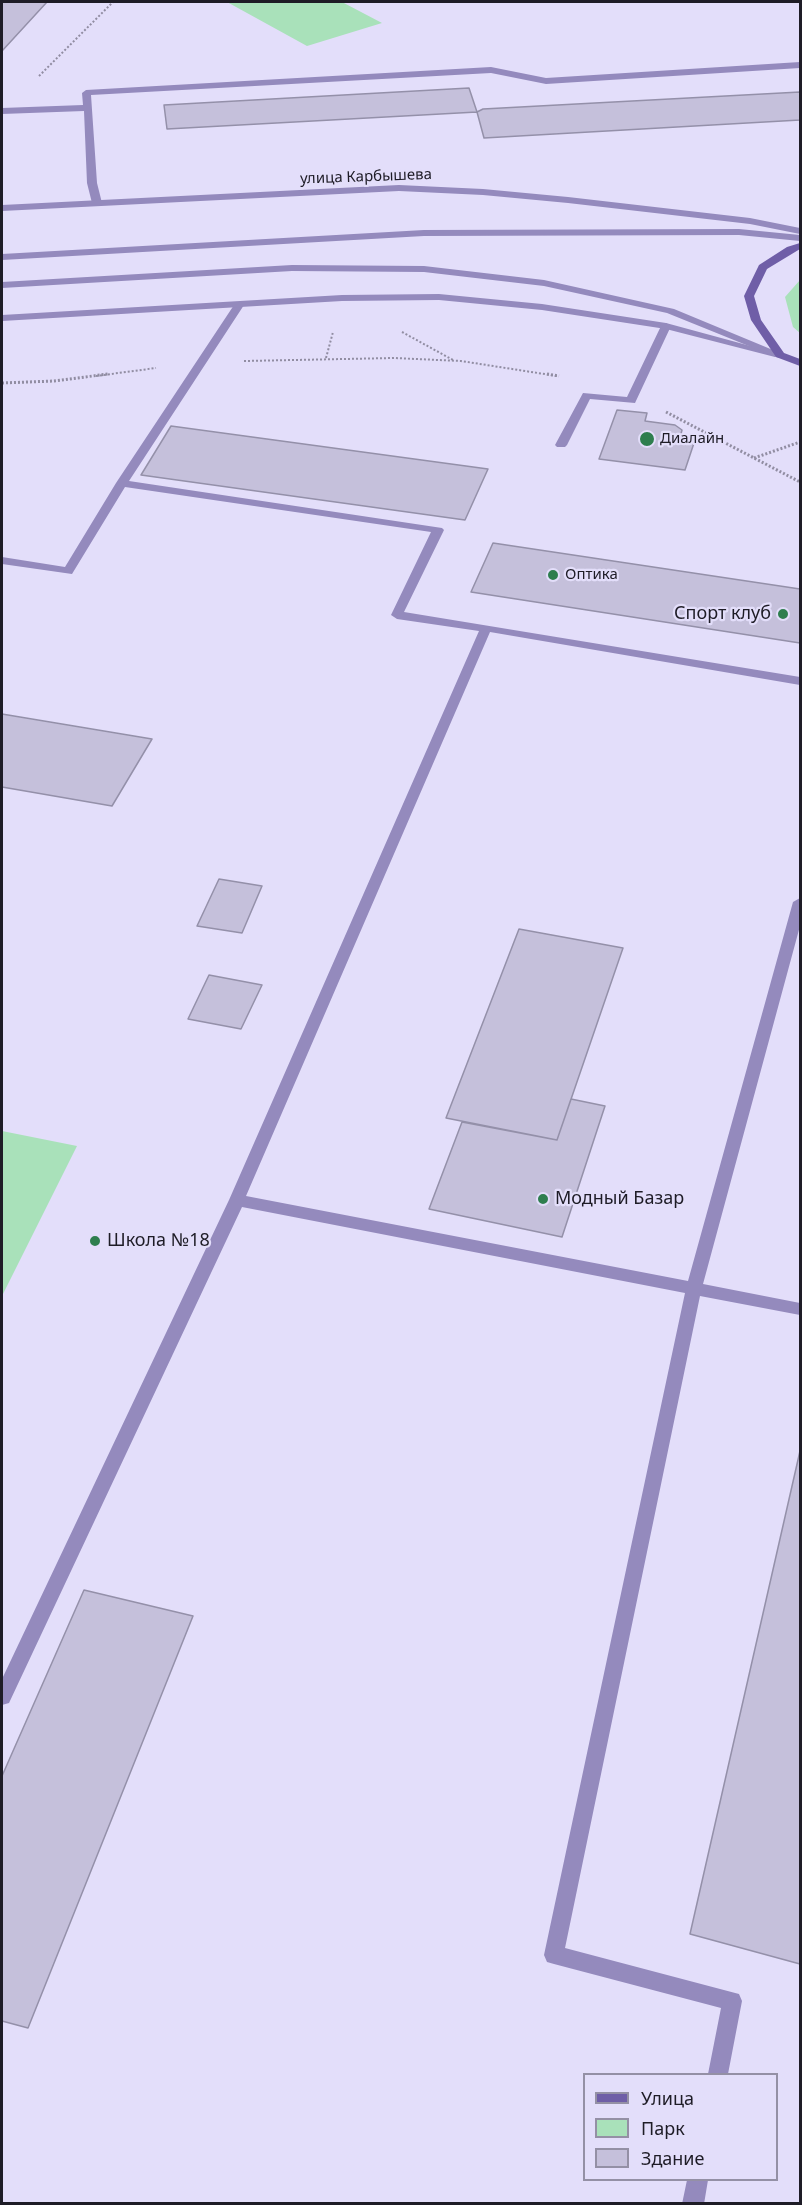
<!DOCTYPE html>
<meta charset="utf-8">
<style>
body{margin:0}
#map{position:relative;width:802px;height:2205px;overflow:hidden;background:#e3defa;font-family:"Noto Sans",sans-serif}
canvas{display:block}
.frame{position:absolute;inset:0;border:3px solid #1e1c26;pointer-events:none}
.legend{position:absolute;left:583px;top:2073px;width:195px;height:108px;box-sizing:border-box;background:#e3defa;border:2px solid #9490a5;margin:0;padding:8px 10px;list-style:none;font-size:18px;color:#1e1c26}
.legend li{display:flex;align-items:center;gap:12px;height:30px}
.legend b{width:30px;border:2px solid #9490a5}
</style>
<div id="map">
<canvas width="802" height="2205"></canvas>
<div class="frame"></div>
<ul class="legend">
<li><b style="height:8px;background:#6f5ea7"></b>Улица</li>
<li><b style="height:16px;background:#a9e1ba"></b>Парк</li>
<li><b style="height:16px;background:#c5c0db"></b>Здание</li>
</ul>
</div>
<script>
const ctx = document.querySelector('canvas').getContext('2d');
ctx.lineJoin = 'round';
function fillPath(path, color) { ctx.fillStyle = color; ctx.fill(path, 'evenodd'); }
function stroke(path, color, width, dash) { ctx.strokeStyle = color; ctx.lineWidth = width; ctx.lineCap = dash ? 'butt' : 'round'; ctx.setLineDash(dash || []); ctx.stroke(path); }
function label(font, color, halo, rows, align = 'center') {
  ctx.font = font + ' "Noto Sans",sans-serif'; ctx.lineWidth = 4.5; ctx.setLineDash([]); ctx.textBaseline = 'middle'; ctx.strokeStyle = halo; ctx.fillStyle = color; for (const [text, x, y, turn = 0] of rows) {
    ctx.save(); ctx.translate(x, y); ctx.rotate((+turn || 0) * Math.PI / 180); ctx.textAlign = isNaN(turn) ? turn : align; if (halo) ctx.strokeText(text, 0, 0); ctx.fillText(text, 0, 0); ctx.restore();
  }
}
const green = new Path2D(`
 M227,2H342L382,23L307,46Z
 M800,280V333L793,327L785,297Z
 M2,1131L77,1146L2,1296Z`);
const building = new Path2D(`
 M2,2H47L2,51Z
 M469,88L477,112L167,129L164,105Z
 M800,92V120L484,138L477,112L483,109Z
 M617,410L647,413L645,421L675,425L682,430L680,438L695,440L685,470L599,459Z
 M171,426L488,469L465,520L141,475Z
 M493,543L800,589V643L471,592Z
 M2,714L152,739L112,806L2,787Z
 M219,879L262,886L242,933L197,926Z
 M519,929L623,948L557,1140L446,1118Z
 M209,975L262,985L241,1029L188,1019Z
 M571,1099L605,1106L562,1237L429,1209L462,1122L557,1140Z
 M800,1451V1964L690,1934Z
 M84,1590L193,1616L28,2028L2,2021V1776Z`);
const pathFar1 = new Path2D(`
 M39,76L113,2
 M402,332L453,360
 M326,358L333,332
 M244,361L394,358L461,361L557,376
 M96,376L156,368`);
const path = new Path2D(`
 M547,374L559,376
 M2,383L54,381L108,374
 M666,412L800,482
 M754,458L800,442`);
const service = new Path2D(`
 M800,62V68L546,84L491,73L91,95L97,183L102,203L97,206L92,203L87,183L84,111L2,114V108L83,105L82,93L86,90L491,67L546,78Z
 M239,302L244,305L129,481L442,528L444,530L404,612L800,677V685L490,632L246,1196L688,1281L793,902L800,898V926L703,1284L800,1303V1315L700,1296L565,1948L739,1994L742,2001L728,2074H708L721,2008L554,1964L547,1962L544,1955L685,1293L242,1207L9,1703L2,1705V1679L229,1200L479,631L397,619L391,615L431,532L125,487L72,574L2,564V557L65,567L116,483L234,305Z
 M666,323L671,326L635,403L590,399L567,445L565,447H557L555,445L583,393L627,397L661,326Z
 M687,2180H708L704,2204H682Z`);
const minor = new Path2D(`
 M399,185L483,189L568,197L750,218L800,228V234L750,224L568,203L483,195L399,191L2,211V205Z
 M439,294L542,304L666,323L780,354L775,357L666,329L542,310L439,300L342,301L2,321V315L342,295Z`);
const tertiary = new Path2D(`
 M739,229L800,235V241L739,235L424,236L2,260V254L424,230Z
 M292,265L424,266L544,280L674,309L785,355L780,358L776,357L667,313L544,286L424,272L292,271L2,288V282Z`);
const secondary = new Path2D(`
 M800,243V249L767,269L754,296L761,320L784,353L800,359V366L776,357L751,320L744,296L759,265L787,247Z`);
const markers = [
 [647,439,8,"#2e7e4e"],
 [553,575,6,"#2e7e4e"],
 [783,614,6,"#2e7e4e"],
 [543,1199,6,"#2e7e4e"],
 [95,1241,6,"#2e7e4e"]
];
const farStreetnames = [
 ["улица Карбышева",366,177,-2]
];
const farPoinames = [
 ["Диалайн",660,439],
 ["Оптика",565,575]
];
const poiNames = [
 ["Спорт клуб",771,614,"right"],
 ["Модный Базар",555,1199],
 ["Школа №18",107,1241]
];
fillPath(green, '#a9e1ba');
fillPath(building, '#c5c0db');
stroke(building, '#9490a9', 1.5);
stroke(pathFar1, '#918da2', 2, [2, 2]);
stroke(path, '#918da2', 3, [2, 2]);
fillPath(service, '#948abd');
fillPath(minor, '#948abd');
fillPath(tertiary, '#948abd');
fillPath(secondary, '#6f5ea7');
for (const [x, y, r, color] of markers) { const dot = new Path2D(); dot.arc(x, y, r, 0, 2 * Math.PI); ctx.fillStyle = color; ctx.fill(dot); stroke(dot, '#e3defa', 2); }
label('15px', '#1e1c26', '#e3defa', farStreetnames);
label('15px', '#1e1c26', '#e3defa', farPoinames, 'left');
label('18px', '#1e1c26', '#e3defa', poiNames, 'left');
</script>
